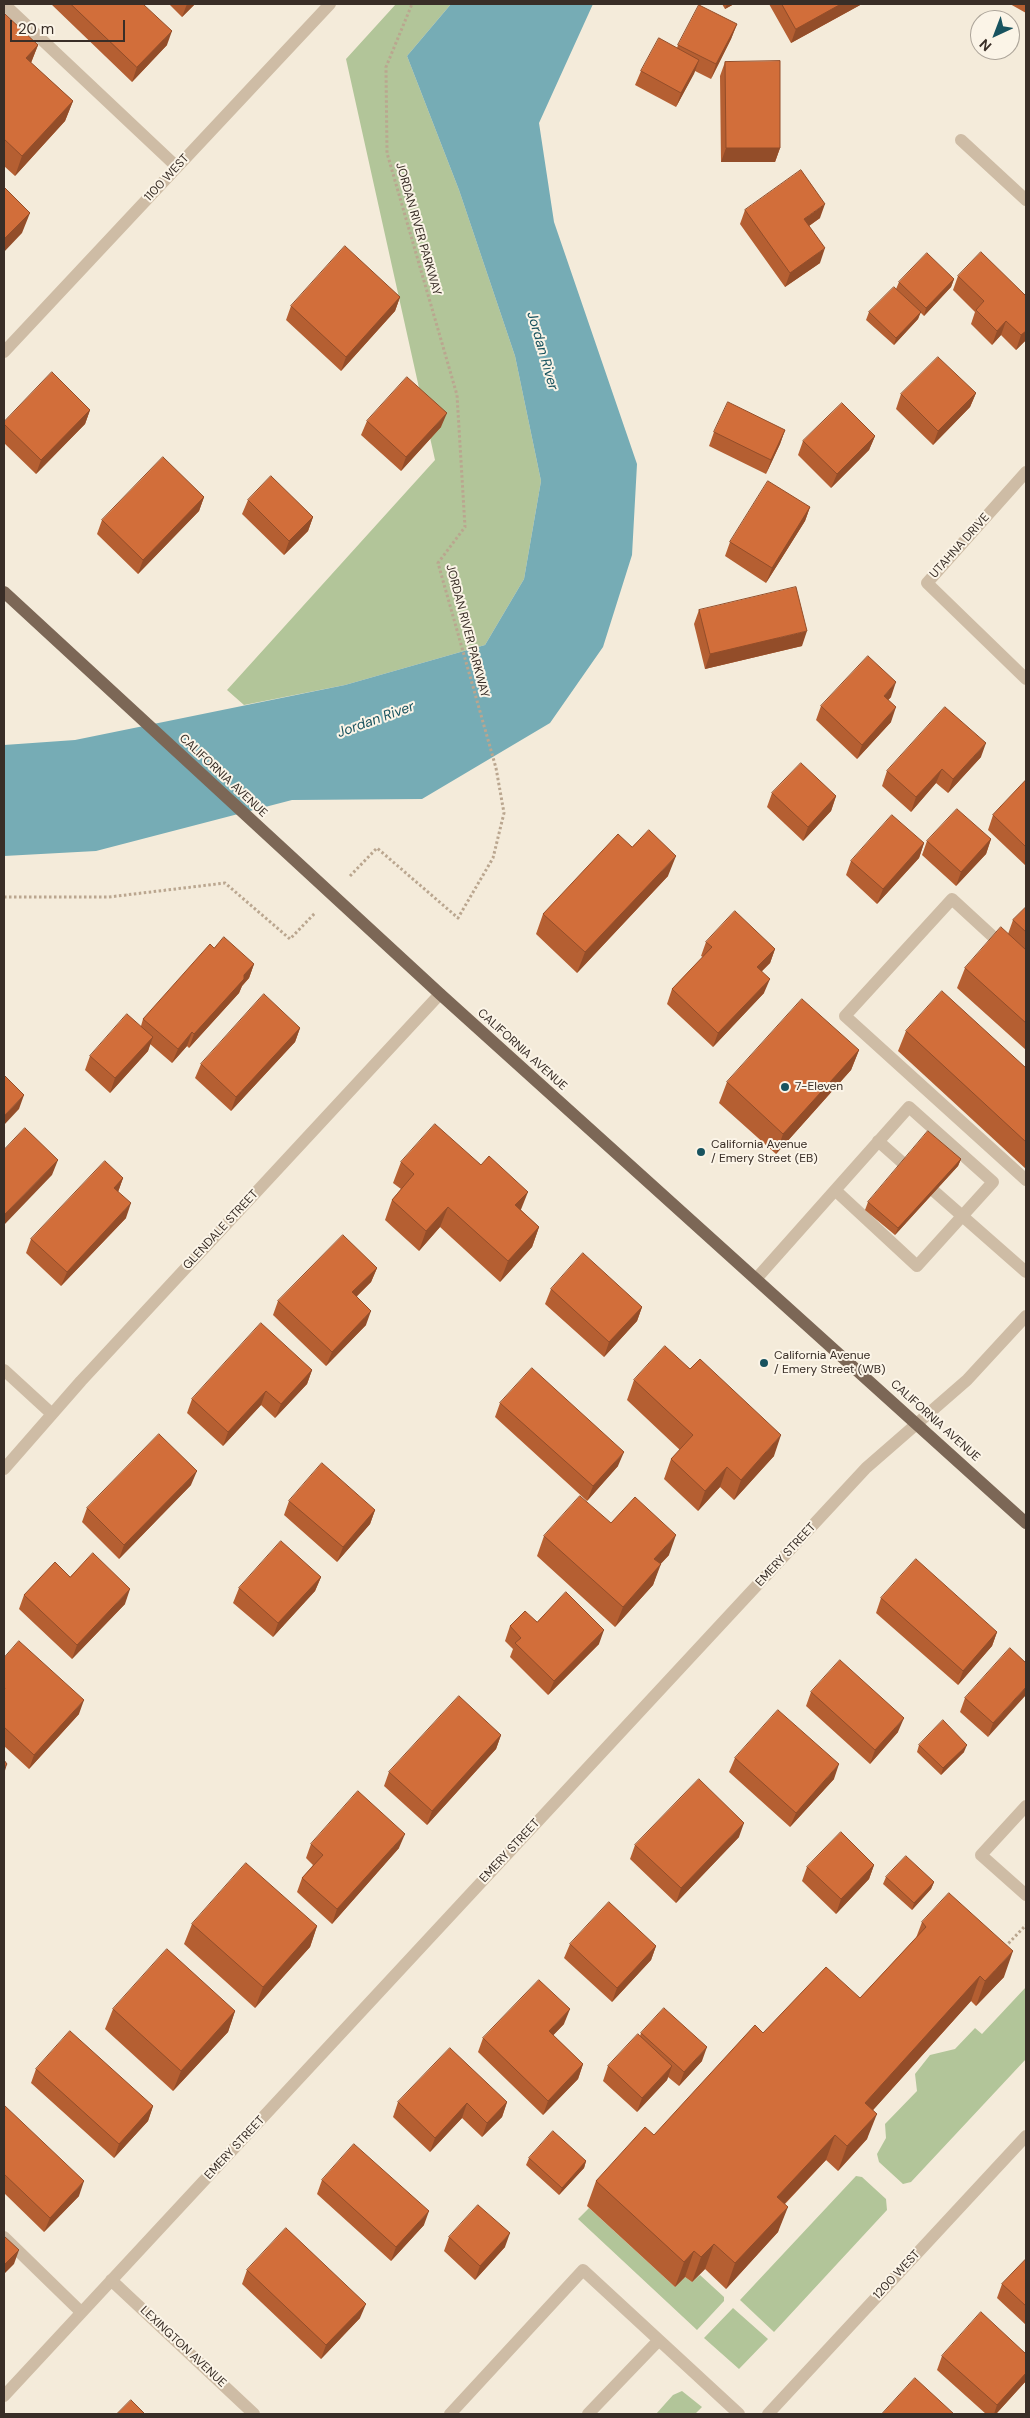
<!DOCTYPE html>
<style>
body{margin:0}
#map{position:relative;width:1030px;height:2418px;overflow:hidden;background:#f4ebda;font-family:"DM Sans",sans-serif}
canvas{display:block}
.frame{position:absolute;inset:0;border:5px solid #392e27;pointer-events:none}
.north{position:absolute;left:970px;top:10px;width:50px;height:50px;box-sizing:border-box;background:#fbf4e7;border:1px solid #ada59a;border-radius:50%;rotate:223deg;font-size:14px;font-weight:700;line-height:20px;text-align:center;color:#392e27}
.north::after{content:'';display:block;margin:auto;width:18px;height:22px;background:#18535f;clip-path:polygon(50% 0,100% 100%,50% 72%,0 100%)}
.scale{position:absolute;left:10px;top:20px;width:115px;height:22px;box-sizing:border-box;border:2px solid #392e27;border-top:0;padding-left:6px;font-size:15px;line-height:18px;white-space:nowrap;color:#392e27;-webkit-text-stroke:4px #fbf4e7;paint-order:stroke}
</style>
<div id="map">
<canvas width="1030" height="2418"></canvas>
<div class="frame"></div>
<div class="north">N</div>
<div class="scale">20 m</div>
</div>
<script>
const ctx = document.querySelector('canvas').getContext('2d');
ctx.lineJoin = 'round';
function fillPath(path, color) { ctx.fillStyle = color; ctx.fill(path, 'evenodd'); }
function stroke(path, color, width, dash) { ctx.strokeStyle = color; ctx.lineWidth = width; ctx.lineCap = dash ? 'butt' : 'round'; ctx.setLineDash(dash || []); ctx.stroke(path); }
function label(font, color, halo, rows, align = 'center') {
  ctx.font = font + ' "DM Sans",sans-serif'; ctx.lineWidth = 4; ctx.setLineDash([]); ctx.textBaseline = 'middle'; ctx.strokeStyle = halo; ctx.fillStyle = color; for (const [text, x, y, turn = 0] of rows) {
    ctx.save(); ctx.translate(x, y); ctx.rotate((+turn || 0) * Math.PI / 180); ctx.textAlign = isNaN(turn) ? turn : align; if (halo) ctx.strokeText(text, 0, 0); ctx.fillText(text, 0, 0); ctx.restore();
  }
}
const green = new Path2D(`
 M396,4H451L407,56L459,190L515,356L541,481L524,579L485,645L345,685L244,705L227,690L435,460L346,59Z
 M1026,1987V2059L911,2182L903,2184L879,2162L877,2154L886,2138L885,2124L917,2091L915,2074L930,2055L955,2049L975,2028L982,2034Z
 M856,2176L862,2177L886,2199L887,2210L774,2332L740,2300Z
 M589,2208L675,2287L685,2277L692,2282L700,2275L724,2297V2301L697,2330L578,2219Z
 M733,2308L768,2339L739,2369L704,2338Z
 M682,2391L702,2407L695,2414H656L673,2395Z`);
const water = new Path2D(`
 M451,4H593L539,123L554,222L637,464L632,555L603,647L550,723L422,799L292,800L96,851L4,856V745L75,740L345,685L485,645L524,579L541,481L515,356L459,190L407,56Z`);
const path = new Path2D(`
 M350,876L377,848L458,918L493,858L504,813L496,768L438,563L465,527L457,395L387,153L386,67L412,4
 M4,897H109L225,883L290,939L315,913
 M1005,1947L1026,1925`);
const minor = new Path2D(`
 M4,4L177,167
 M961,140L1026,200
 M4,352L330,4
 M1026,472L927,583L1026,679
 M1026,967L952,899L845,1016L1026,1180
 M878,1141L904,1164
 M935,1192L1026,1272
 M756,1279L909,1107L993,1182L917,1266L835,1190
 M4,1370L52,1414
 M4,1469L81,1381L440,994
 M1026,1806L981,1855L1026,1895
 M4,2237L81,2312
 M111,2280L254,2414
 M4,2396L866,1468L967,1380L1026,1316
 M450,2414L583,2270L739,2414
 M588,2414L659,2340
 M768,2414L1026,2136`);
const major = new Path2D(`
 M4,592L440,994L1026,1523`);
const wall = new Path2D(`
 M51,4H143L167,45L132,82Z
 M169,4H195L182,17Z
 M722,4H734L725,9Z
 M769,4H862L791,43Z
 M1010,4H1026V13Z
 M4,13L38,45L31,63L73,101L65,121L15,176L4,166Z
 M737,24L731,39L711,79L695,71L676,107L635,85L641,71L677,48L678,45Z
 M725,62L780,148L775,162H721L720,76Z
 M745,210L820,218L809,226L820,263L785,287L740,224Z
 M958,276L1026,296V340L1016,350L1001,335L992,345L971,324L975,312L953,290Z
 M954,279L951,287L924,316L920,312L918,319L894,345L866,320L869,312L896,289L899,282Z
 M400,297L395,311L341,371L286,320L291,306Z
 M976,393L970,407L933,445L896,409L901,394Z
 M90,410L85,424L36,474L4,443V422Z
 M367,421L441,427L401,471L361,435Z
 M785,430L780,444L766,474L709,446L714,432Z
 M875,436L869,450L831,488L798,455L803,441Z
 M204,497L199,511L138,574L97,534L102,520Z
 M248,500L313,517L308,531L284,555L242,514Z
 M810,507L805,521L766,583L725,556L730,542Z
 M699,610L802,646L705,669L694,624Z
 M891,697L888,700L891,722L857,759L816,720L821,706Z
 M981,757L948,793L936,783L911,812L882,786L887,771Z
 M1026,780V866L988,830L993,815Z
 M772,793L836,796L831,811L803,841L767,807Z
 M991,839L986,854L956,886L922,855L927,841Z
 M924,843L919,858L877,904L846,875L851,861Z
 M632,847L668,876L577,973L536,934L543,914Z
 M1026,907V1050L957,988L965,968L1008,934L1013,920Z
 M706,942L775,949L770,963L762,971L764,993L713,1047L667,1004L672,989L703,957L701,956Z
 M214,948L254,964L249,978L242,986L239,993L189,1048L187,1046L172,1063L150,1044L148,1051L110,1093L85,1070L90,1056L141,1026L143,1019Z
 M300,1028L295,1042L231,1111L195,1078L201,1064Z
 M906,1031L1026,1068V1169L898,1051Z
 M859,1050L851,1070L776,1154L719,1103L727,1082Z
 M961,1159L958,1166L895,1235L865,1210L868,1202Z
 M401,1162L521,1210L539,1227L532,1247L500,1282L440,1227L419,1251L385,1220L392,1200L401,1189L393,1183Z
 M123,1178L118,1192L126,1218L61,1286L26,1253L31,1239Z
 M377,1268L371,1282L357,1296L366,1325L326,1366L273,1315L278,1301Z
 M551,1289L642,1307L637,1321L604,1357L545,1304Z
 M312,1370L307,1384L275,1418L261,1405L223,1446L187,1413L192,1399Z
 M634,1380L774,1456L734,1500L720,1487L698,1511L664,1479L671,1459L680,1450L627,1400Z
 M500,1403L618,1466L587,1501L495,1417Z
 M191,1485L119,1559L82,1522L87,1508Z
 M289,1501L375,1510L370,1524L337,1562L284,1515Z
 M611,1523L669,1555L660,1564L653,1585L615,1627L537,1556L544,1536Z
 M321,1577L315,1591L273,1637L233,1603L239,1588Z
 M24,1595L125,1604L72,1659L19,1609Z
 M881,1598L997,1632L992,1646L958,1685L876,1613Z
 M537,1622L599,1644L548,1695L510,1657L513,1649L505,1641L510,1626Z
 M4,1658L79,1714L29,1769L4,1746Z
 M1026,1663L988,1737L960,1712L965,1698Z
 M811,1692L898,1732L870,1764L806,1706Z
 M501,1735L496,1749L427,1825L384,1786L389,1772Z
 M919,1745L964,1752L941,1775L917,1752Z
 M735,1758L834,1779L790,1827L729,1772Z
 M739,1837L676,1903L630,1859L635,1845Z
 M311,1844L399,1848L332,1924L297,1892L302,1878L313,1865L306,1858Z
 M874,1865L869,1879L836,1914L802,1881L807,1867Z
 M886,1877L934,1882L931,1889L912,1910L883,1884Z
 M922,1922L1004,1977L976,2006L971,2001L873,2110L867,2139L838,2171L826,2160L785,2204L778,2232L726,2289L705,2269L692,2282L685,2277L675,2287L587,2206L596,2181L654,2135L763,2033L860,1998L916,1938Z
 M192,1924L317,1926L310,1947L255,2008L184,1944Z
 M570,1944L656,1946L651,1960L612,2002L564,1958Z
 M113,2009L235,2011L228,2032L173,2091L105,2029Z
 M564,2024L553,2035L583,2064L578,2079L543,2115L478,2052L483,2038Z
 M641,2033L702,2061L679,2086L668,2077L667,2080L637,2112L603,2081L608,2066L640,2036Z
 M36,2069L153,2106L148,2121L114,2158L31,2083Z
 M398,2102H507L502,2117L482,2137L462,2118L430,2152L393,2117Z
 M4,2105L79,2196L44,2232L4,2193Z
 M529,2158L586,2161L584,2168L559,2195L526,2165Z
 M322,2180L424,2225L391,2261L317,2194Z
 M449,2237L505,2247L475,2280L444,2251Z
 M1026,2259V2325L997,2298L1002,2284Z
 M247,2270L360,2318L321,2359L242,2284Z
 M1026,2354V2381L996,2414H986L937,2370L942,2356Z`);
const shadedWall = new Path2D(`
 M187,4H195L182,17Z
 M727,4H734L725,9Z
 M841,4H862L791,43L796,29Z
 M737,24L731,39L711,79L716,64Z
 M172,31L167,45L132,82L137,67Z
 M38,45L30,65L26,58Z
 M699,60L694,74L676,107L681,93Z
 M73,101L65,121L15,176L22,156Z
 M726,148H780L775,162H721Z
 M825,204L820,218L799,233L804,219Z
 M30,213L22,233L4,252V239Z
 M825,248L820,263L785,287L790,273Z
 M954,279L951,287L924,316L926,308Z
 M400,297L395,311L341,371L346,357Z
 M921,312L918,319L894,345L896,338Z
 M1006,321L1001,335L992,345L997,331Z
 M1026,331V340L1016,350L1021,335Z
 M976,393L970,407L933,445L938,431Z
 M90,410L85,424L36,474L41,460Z
 M447,413L441,427L401,471L406,457Z
 M785,430L780,444L766,474L771,460Z
 M875,436L869,450L831,488L837,474Z
 M204,497L199,511L138,574L143,560Z
 M810,507L805,521L766,583L772,568Z
 M313,517L308,531L284,555L289,541Z
 M807,631L802,646L705,669L710,654Z
 M896,682L891,697L879,710L884,696Z
 M896,707L891,722L857,759L862,745Z
 M986,743L981,757L948,793L953,779Z
 M942,769L936,783L911,812L916,797Z
 M836,796L831,811L803,841L808,827Z
 M991,839L986,854L956,886L961,872Z
 M924,843L919,858L877,904L883,889Z
 M676,856L668,876L577,973L585,952Z
 M775,949L770,963L752,981L757,967Z
 M254,964L249,978L242,986L239,993L189,1048L194,1034L244,975Z
 M770,979L764,993L713,1047L718,1033Z
 M300,1028L295,1042L231,1111L236,1097Z
 M192,1032L187,1046L172,1063L178,1049Z
 M153,1037L148,1051L110,1093L115,1078Z
 M859,1050L851,1070L776,1154L783,1134Z
 M24,1095L19,1109L4,1125V1116Z
 M961,1159L958,1166L895,1235L898,1228Z
 M58,1160L52,1175L4,1225V1215Z
 M123,1178L118,1192L114,1188Z
 M528,1192L520,1212L515,1205Z
 M131,1203L126,1218L61,1286L67,1272Z
 M448,1207L440,1227L419,1251L426,1231Z
 M539,1227L532,1247L500,1282L508,1261Z
 M377,1268L371,1282L347,1306L352,1292Z
 M642,1307L637,1321L604,1357L609,1342Z
 M371,1311L366,1325L326,1366L332,1352Z
 M312,1370L307,1384L275,1418L281,1404Z
 M266,1391L261,1405L223,1446L228,1432Z
 M781,1435L774,1456L734,1500L741,1480Z
 M624,1452L618,1466L587,1501L593,1486Z
 M727,1467L720,1487L698,1511L705,1491Z
 M197,1471L191,1485L119,1559L124,1545Z
 M375,1510L370,1524L337,1562L343,1547Z
 M676,1535L669,1555L647,1579L654,1559Z
 M661,1564L653,1585L615,1627L623,1607Z
 M321,1577L315,1591L273,1637L278,1623Z
 M130,1589L125,1604L72,1659L77,1645Z
 M604,1630L599,1644L548,1695L554,1681Z
 M997,1632L992,1646L958,1685L963,1671Z
 M1026,1687V1695L988,1737L993,1723Z
 M84,1700L79,1714L29,1769L34,1755Z
 M904,1718L898,1732L870,1764L875,1750Z
 M501,1735L496,1749L427,1825L432,1811Z
 M967,1745L964,1752L941,1775L943,1768Z
 M7,1764L4,1774V1768Z
 M839,1764L834,1779L790,1827L796,1813Z
 M744,1823L739,1837L676,1903L681,1888Z
 M405,1834L399,1848L332,1924L337,1909Z
 M874,1865L869,1879L836,1914L841,1899Z
 M934,1882L931,1889L912,1910L914,1903Z
 M317,1926L310,1947L255,2008L263,1987Z
 M656,1946L651,1960L612,2002L617,1988Z
 M1013,1951L1004,1977L976,2006L985,1981Z
 M980,1976L971,2001L856,2129L865,2103Z
 M570,2009L564,2024L544,2045L549,2031Z
 M235,2011L228,2032L173,2091L181,2071Z
 M707,2047L702,2061L679,2086L684,2072Z
 M583,2064L578,2079L543,2115L548,2101Z
 M672,2066L667,2080L637,2112L642,2098Z
 M507,2102L502,2117L482,2137L487,2123Z
 M467,2103L462,2118L430,2152L435,2138Z
 M153,2106L148,2121L114,2158L119,2144Z
 M877,2114L867,2139L838,2171L847,2146Z
 M835,2135L826,2160L767,2222L777,2197Z
 M586,2161L584,2168L559,2195L562,2188Z
 M84,2181L79,2196L44,2232L50,2218Z
 M788,2207L778,2232L726,2289L735,2263Z
 M429,2211L424,2225L391,2261L396,2247Z
 M510,2233L505,2247L475,2280L480,2266Z
 M714,2244L705,2269L692,2282L701,2257Z
 M19,2250L14,2264L4,2274V2265Z
 M694,2251L685,2277L675,2287L684,2262Z
 M366,2304L360,2318L321,2359L326,2345Z
 M1026,2373V2381L996,2414H994L997,2405Z`);
const building = new Path2D(`
 M71,4H143L172,31L137,67Z
 M782,4H841L796,29Z
 M699,5L737,24L716,64L678,45Z
 M4,13L38,45L26,58L73,101L22,156L4,139Z
 M659,38L699,60L681,93L641,71Z
 M780,61V148H726L725,62Z
 M801,170L825,204L804,219L825,248L790,273L745,210Z
 M4,187L30,213L4,239Z
 M345,246L400,297L346,357L291,306Z
 M981,252L1026,296V331L1021,335L1006,321L997,331L976,310L984,301L958,276Z
 M927,253L954,279L926,308L899,282Z
 M894,287L921,312L896,338L869,312Z
 M938,357L976,393L938,431L901,394Z
 M52,372L90,410L41,460L4,424V422Z
 M407,377L447,413L406,457L367,421Z
 M728,402L785,430L771,460L714,432Z
 M842,403L875,436L837,474L803,441Z
 M163,457L204,497L143,560L102,520Z
 M271,476L313,517L289,541L248,500Z
 M768,481L810,507L772,568L730,542Z
 M796,587L807,631L710,654L699,610Z
 M868,656L896,682L884,696L896,707L862,745L821,706Z
 M945,707L986,743L953,779L942,769L916,797L887,771Z
 M801,763L836,796L808,827L772,793Z
 M1026,780V847L993,815Z
 M957,809L991,839L961,872L927,841Z
 M892,815L924,843L883,889L851,861Z
 M649,830L676,856L585,952L543,914L618,834L632,847Z
 M1026,907V932L1013,920Z
 M735,911L775,949L757,967L770,979L718,1033L672,989L712,947L706,942Z
 M1001,927L1026,950V1023L965,968Z
 M224,937L254,964L244,975V979L194,1034L192,1032L178,1049L143,1019L210,944L214,948Z
 M942,991L1026,1068V1142L906,1031Z
 M264,994L300,1028L236,1097L201,1064Z
 M802,999L859,1050L783,1134L727,1082Z
 M127,1014L153,1037L115,1078L90,1056Z
 M4,1075L24,1095L4,1116Z
 M435,1124L481,1165L489,1156L528,1192L515,1205L539,1227L508,1261L448,1207L426,1231L392,1200L414,1174L401,1162Z
 M25,1128L58,1160L4,1215V1150Z
 M928,1131L961,1159L898,1228L868,1202Z
 M105,1161L123,1178L114,1188L131,1203L67,1272L31,1239Z
 M343,1235L377,1268L352,1292L371,1311L332,1352L278,1301Z
 M583,1253L642,1307L609,1342L551,1289Z
 M261,1323L312,1370L281,1404L266,1391L228,1432L192,1399Z
 M665,1346L690,1369L700,1359L781,1435L741,1480L727,1467L705,1491L671,1459L693,1435L634,1380Z
 M532,1368L624,1452L593,1486L500,1403Z
 M159,1434L197,1471L124,1545L87,1508Z
 M322,1463L375,1510L343,1547L289,1501Z
 M580,1496L611,1523L635,1497L676,1535L654,1559L661,1564L623,1607L544,1536Z
 M281,1541L321,1577L278,1623L239,1588Z
 M93,1553L130,1589L77,1645L24,1595L55,1562L70,1577Z
 M916,1559L997,1632L963,1671L881,1598Z
 M566,1592L604,1630L554,1681L515,1643L521,1638L510,1626L525,1611L537,1622Z
 M19,1641L84,1700L34,1755L4,1727V1690L5,1688L4,1687V1658Z
 M1010,1648L1026,1663V1687L993,1723L965,1698Z
 M840,1660L904,1718L875,1750L811,1692Z
 M459,1696L501,1735L432,1811L389,1772Z
 M778,1710L839,1764L796,1813L735,1758Z
 M943,1720L967,1745L943,1768L919,1745Z
 M4,1760L7,1764L4,1768Z
 M699,1779L744,1823L681,1888L635,1845Z
 M358,1791L405,1834L337,1909L302,1878L323,1855L311,1844Z
 M841,1832L874,1865L841,1899L807,1867Z
 M906,1856L934,1882L914,1903L886,1877Z
 M246,1863L317,1926L263,1987L192,1924Z
 M949,1893L1013,1951L985,1981L980,1976L865,2103L877,2114L847,2146L835,2135L777,2197L788,2207L735,2263L714,2244L701,2257L694,2251L684,2262L596,2181L645,2127L654,2135L755,2025L763,2033L826,1967L860,1998L926,1927L922,1922Z
 M609,1902L656,1946L617,1988L570,1944Z
 M167,1949L235,2011L181,2071L113,2009Z
 M539,1980L570,2009L549,2031L583,2064L548,2101L483,2038Z
 M664,2008L707,2047L684,2072L641,2033Z
 M70,2031L153,2106L119,2144L36,2069Z
 M638,2034L672,2066L642,2098L608,2066Z
 M450,2048L507,2102L487,2123L467,2103L435,2138L398,2102Z
 M4,2105L84,2181L50,2218L4,2174Z
 M553,2131L586,2161L562,2188L529,2158Z
 M354,2144L429,2211L396,2247L322,2180Z
 M478,2205L510,2233L480,2266L449,2237Z
 M286,2228L366,2304L326,2345L247,2270Z
 M4,2236L19,2250L4,2265Z
 M1026,2259V2306L1002,2284Z
 M981,2312L1026,2354V2373L997,2405L942,2356Z
 M915,2378L954,2414H882Z
 M131,2400L145,2414H117Z`);
const markers = [
 [785,1087,5,"#18535f"],
 [701,1152,5,"#18535f"],
 [764,1363,5,"#18535f"]
];
const streetNames = [
 ["1100 WEST",167,178,-47],
 ["JORDAN RIVER PARKWAY",418,229,74],
 ["UTAHNA DRIVE",960,546,-48],
 ["JORDAN RIVER PARKWAY",467,631,75],
 ["CALIFORNIA AVENUE",223,776,43],
 ["CALIFORNIA AVENUE",522,1050,42],
 ["GLENDALE STREET",221,1230,-47],
 ["CALIFORNIA AVENUE",935,1421,42],
 ["EMERY STREET",786,1555,-47],
 ["EMERY STREET",510,1851,-47],
 ["EMERY STREET",235,2148,-47],
 ["1200 WEST",897,2275,-47],
 ["LEXINGTON AVENUE",183,2347,43]
];
const poiNames = [
 ["7-Eleven",795,1087],
 ["California Avenue",711,1145],
 ["/ Emery Street (EB)",711,1159],
 ["California Avenue",774,1356],
 ["/ Emery Street (WB)",774,1370]
];
const waterNames = [
 ["Jordan River",542,351,74],
 ["Jordan River",376,720,-20]
];
fillPath(green, '#b2c599');
fillPath(water, '#76acb5');
stroke(path, '#baa68f', 3, [2.5, 2.5]);
stroke(minor, '#cebca5', 12);
stroke(major, '#7c6756', 12);
fillPath(wall, '#b55f32');
fillPath(shadedWall, '#934d29');
fillPath(building, '#d26e3a');
stroke(building, '#934d29', 1);
for (const [x, y, r, color] of markers) { const dot = new Path2D(); dot.arc(x, y, r, 0, 2 * Math.PI); ctx.fillStyle = color; ctx.fill(dot); stroke(dot, '#fbf4e7', 2); }
label('12px', '#392e27', '#fbf4e7', streetNames);
label('12px', '#392e27', '#fbf4e7', poiNames, 'left');
label('italic 14px', '#18535f', '#fbf4e7', waterNames);
</script>
